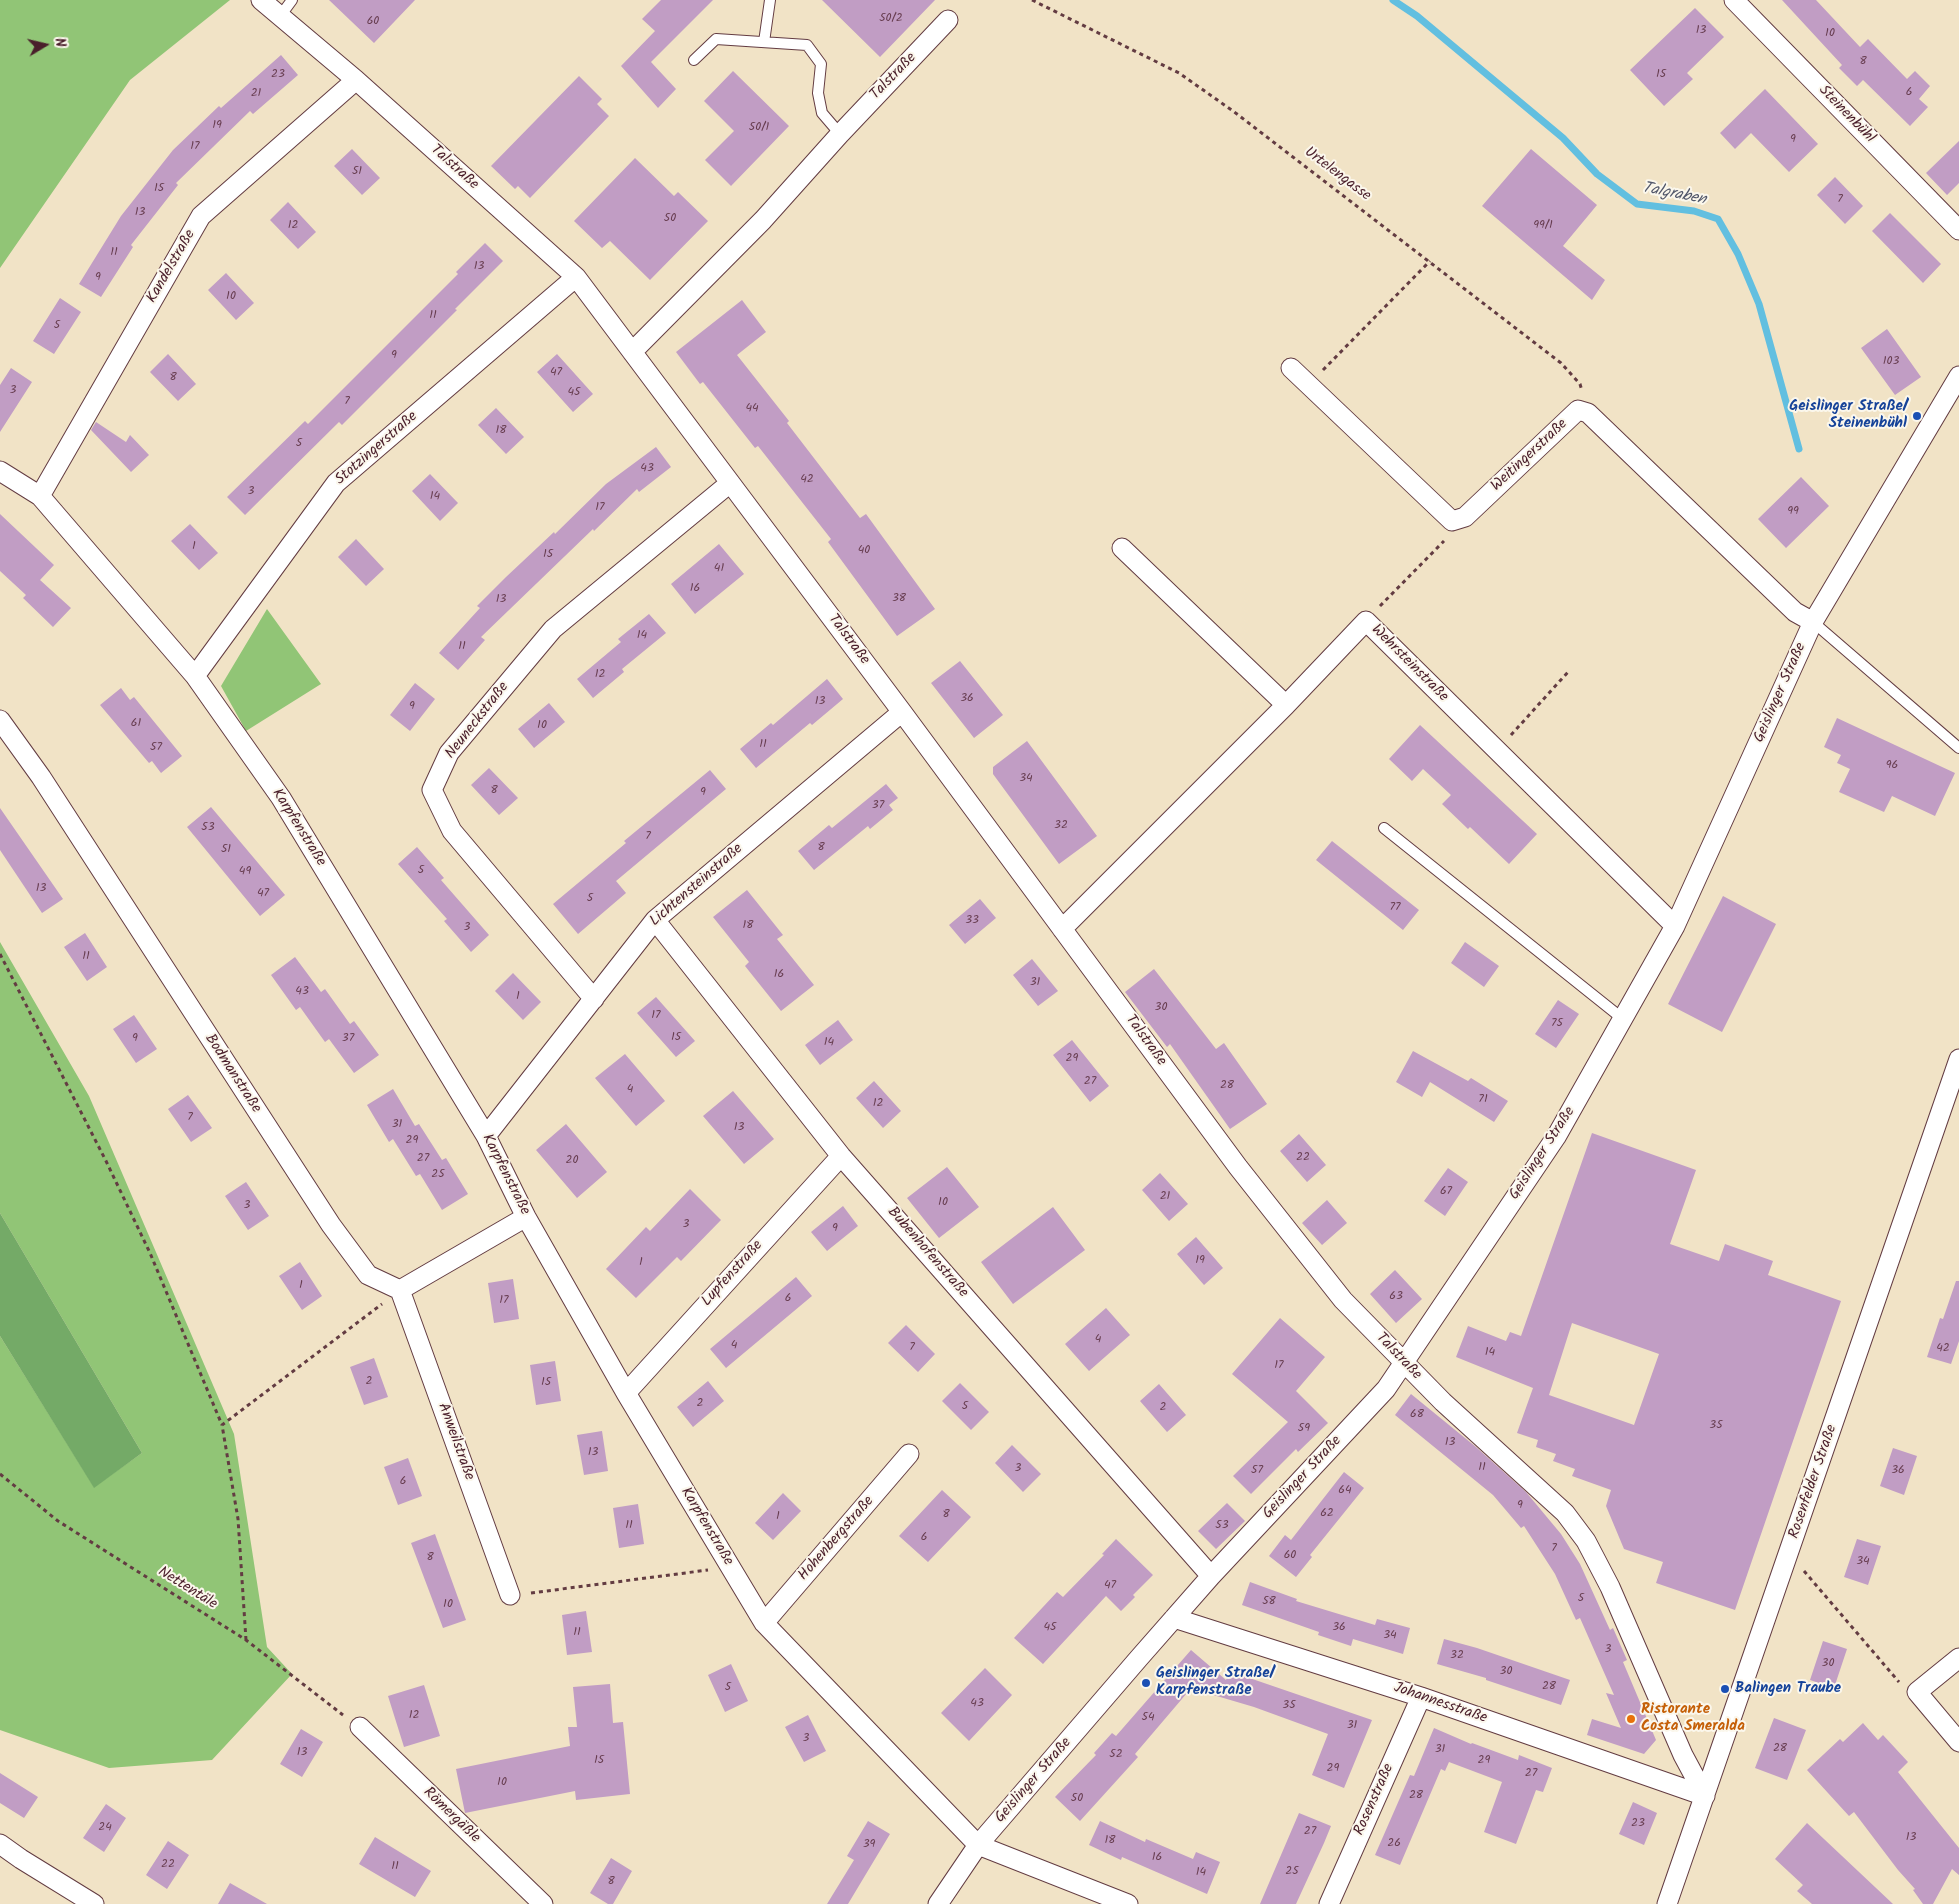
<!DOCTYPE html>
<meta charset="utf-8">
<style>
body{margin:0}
#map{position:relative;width:1959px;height:1904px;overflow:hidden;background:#f1e3c6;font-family:Kalam,sans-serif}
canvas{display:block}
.north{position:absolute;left:20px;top:20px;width:50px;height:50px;-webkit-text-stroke:4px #fbf7ec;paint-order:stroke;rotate:81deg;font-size:14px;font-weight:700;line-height:20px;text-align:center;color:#4a1f2b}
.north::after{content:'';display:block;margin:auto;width:18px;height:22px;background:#4a1f2b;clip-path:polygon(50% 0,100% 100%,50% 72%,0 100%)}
</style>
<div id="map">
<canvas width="1959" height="1904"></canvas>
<div class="north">N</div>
</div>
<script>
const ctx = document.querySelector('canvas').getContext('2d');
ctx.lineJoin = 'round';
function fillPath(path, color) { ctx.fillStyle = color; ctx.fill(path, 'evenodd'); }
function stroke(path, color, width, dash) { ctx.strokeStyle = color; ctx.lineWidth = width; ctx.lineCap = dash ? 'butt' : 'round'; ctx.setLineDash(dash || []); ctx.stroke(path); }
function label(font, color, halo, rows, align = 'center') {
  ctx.font = font + ' Kalam,sans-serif'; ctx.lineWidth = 4; ctx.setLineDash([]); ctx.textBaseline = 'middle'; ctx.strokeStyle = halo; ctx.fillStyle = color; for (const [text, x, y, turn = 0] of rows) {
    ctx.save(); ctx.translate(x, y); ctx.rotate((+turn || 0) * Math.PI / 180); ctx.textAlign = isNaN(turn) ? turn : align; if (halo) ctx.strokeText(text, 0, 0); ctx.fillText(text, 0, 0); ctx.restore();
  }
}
const green = new Path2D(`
 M0,0H230L130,80L0,268Z
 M267,609L321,684L246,731L221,686Z
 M0,942L89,1096L234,1434L267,1647L292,1674L212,1760L109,1768L0,1730V1336L94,1487L142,1453L0,1213Z`);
const forest = new Path2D(`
 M0,1213L142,1453L94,1488L0,1336Z`);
const stream = new Path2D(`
 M1393,0L1417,16L1563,138L1597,174L1637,204L1694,211L1718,219L1738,254L1759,304L1799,449`);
const building = new Path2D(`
 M329,0H415L374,43Z
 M661,0H713L651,62L676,89L658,108L621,66L655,31L642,19Z
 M822,0H935L880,57Z
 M1782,0H1816L1860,47L1868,39L1907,79L1915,71L1930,86L1919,99L1928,107L1910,126L1863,80L1857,86L1839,68L1842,65Z
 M1695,8L1724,37L1687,73L1693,79L1664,106L1630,70Z
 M281,55L298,75L253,114L250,111L176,183L178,185L131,245L133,247L101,297L79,284L121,216L173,150L219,106L221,108Z
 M733,71L789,126L731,186L705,160L734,131L704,101Z
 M579,76L602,99L597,104L609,116L530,198L518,186L515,189L491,166Z
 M1765,89L1818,144L1789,172L1751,133L1735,149L1720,133Z
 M1959,141V183L1947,195L1926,173Z
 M352,149L380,178L362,195L334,166Z
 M1531,149L1597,205L1563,246L1605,280L1592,300L1482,206Z
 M635,158L674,196L678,192L708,221L650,280L610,241L602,248L574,221Z
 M1835,177L1863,206L1845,224L1817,195Z
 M288,202L316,232L298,249L270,220Z
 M1890,213L1941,264L1923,283L1872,231Z
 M485,243L503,261L455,309L457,310L342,425L339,422L245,515L227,497L305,421L308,424L458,274L456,272Z
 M226,273L254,303L236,320L208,290Z
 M60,298L81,312L54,354L33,341Z
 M742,300L766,332L737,355L789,421L787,423L860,518L866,514L935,609L897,636L828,542L831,539L758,446L755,448L703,382L700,384L676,352Z
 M1887,329L1921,377L1895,395L1861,348Z
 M168,354L196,384L178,401L150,372Z
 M557,354L593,394L573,412L537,372Z
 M11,368L32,382L0,432V385Z
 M496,408L524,437L506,454L478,425Z
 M96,422L126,442L130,435L149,455L131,472L91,430Z
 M656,447L671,467L639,492L637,489L594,531L593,529L481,637L485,640L458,670L439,653L480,608L477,606L506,577L554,532L555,534L606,484Z
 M430,474L458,503L440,521L412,491Z
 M1801,477L1829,506L1786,548L1758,519Z
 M0,514L54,565L40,580L71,608L53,627L23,598L26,595L0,571Z
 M190,524L218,553L199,570L171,541Z
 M356,539L384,569L366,586L338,557Z
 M719,544L744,574L695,614L671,584Z
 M649,614L666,633L622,669L624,672L593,698L577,679L621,642L618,639Z
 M960,661L1003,715L974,738L931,683Z
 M827,679L843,699L812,725L810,723L756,768L740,749L771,723L773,725Z
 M415,683L435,699L410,731L390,715Z
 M121,688L130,700L134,697L182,756L161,773L152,761L149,763L100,705Z
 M549,703L565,722L534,748L518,729Z
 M1837,718L1955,773L1935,816L1892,796L1884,812L1839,792L1850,769L1837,763L1841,755L1824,747Z
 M1420,725L1537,834L1509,864L1470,827L1468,829L1442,804L1451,795L1423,769L1412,781L1389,759Z
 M1027,741L1097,836L1059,864L993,774V767Z
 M489,768L518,798L499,815L471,785Z
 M710,770L726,789L616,881L626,893L578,934L553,904L626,843L624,841Z
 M886,784L898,798L889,805L893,810L870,829L868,826L814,870L798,851L829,825L832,828Z
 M211,807L285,895L260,916L187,827Z
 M0,808L63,899L42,913L0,850Z
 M1332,841L1419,910L1403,930L1316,860Z
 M417,847L444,878L441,880L489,935L471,952L444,921L447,919L398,864Z
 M747,890L783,935L777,939L814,985L781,1011L745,966L749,962L713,917Z
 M1723,896L1776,924L1722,1032L1668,1004Z
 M980,899L996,918L965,944L949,925Z
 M85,933L107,967L87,981L64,947Z
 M1465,942L1499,966L1484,987L1451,963Z
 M295,957L321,992L325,989L350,1024L354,1021L379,1055L354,1073L329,1039L325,1042L300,1007L296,1010L271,975Z
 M1032,959L1058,991L1038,1006L1013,975Z
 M1154,969L1216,1049L1224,1043L1267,1104L1230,1129L1170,1044L1167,1047L1125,992Z
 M513,973L541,1002L523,1020L495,991Z
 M656,997L695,1041L676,1057L637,1013Z
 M1558,1000L1579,1014L1556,1048L1535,1034Z
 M134,1015L157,1049L136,1063L113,1029Z
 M838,1020L853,1040L820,1065L805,1045Z
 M1072,1040L1109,1086L1090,1102L1053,1055Z
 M1413,1051L1468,1081L1471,1078L1508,1101L1494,1122L1430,1082L1422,1097L1396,1082Z
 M625,1054L665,1101L636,1126L595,1078Z
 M874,1081L901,1111L883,1128L856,1098Z
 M393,1089L415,1126L419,1124L442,1160L446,1158L468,1194L442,1210L420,1174L416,1176L393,1139L389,1142L367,1105Z
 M733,1091L774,1139L744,1164L703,1116Z
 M188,1095L212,1128L191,1142L168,1109Z
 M566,1124L607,1172L577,1198L536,1150Z
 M1592,1133L1696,1170L1670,1244L1719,1261L1725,1244L1773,1261L1768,1275L1841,1301L1735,1610L1656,1583L1663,1562L1624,1549L1606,1506L1611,1490L1572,1476L1575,1469L1553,1461L1556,1454L1536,1447L1538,1440L1517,1433L1533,1388L1456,1357L1468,1326L1506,1341L1510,1332L1521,1336ZM1572,1323L1659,1354L1634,1425L1549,1395Z
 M1299,1134L1326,1165L1307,1182L1280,1151Z
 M947,1167L979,1207L939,1238L907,1198Z
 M1448,1168L1468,1182L1445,1216L1424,1201Z
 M1160,1173L1188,1204L1169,1221L1142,1190Z
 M246,1182L269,1216L248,1230L225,1196Z
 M690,1189L721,1220L681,1261L677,1257L636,1298L606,1269L646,1227L650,1231Z
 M1327,1200L1347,1223L1322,1245L1302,1223Z
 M843,1206L858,1226L827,1251L811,1232Z
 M1053,1207L1085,1250L1013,1304L981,1262Z
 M1196,1237L1223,1268L1204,1285L1177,1254Z
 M300,1262L322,1296L302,1310L279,1276Z
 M1395,1270L1422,1299L1396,1323L1370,1294Z
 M796,1277L812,1296L726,1368L710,1349Z
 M513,1279L519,1319L494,1323L488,1283Z
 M1956,1281H1959V1341L1951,1364L1927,1357L1940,1318L1943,1319Z
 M1106,1308L1130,1335L1089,1371L1065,1344Z
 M1280,1318L1325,1357L1296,1391L1328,1423L1298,1452L1296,1449L1251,1494L1233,1476L1288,1422L1232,1374Z
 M906,1325L935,1354L918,1372L888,1343Z
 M374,1358L388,1397L364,1405L350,1367Z
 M555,1361L561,1401L536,1405L530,1365Z
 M708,1381L724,1401L693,1427L677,1407Z
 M960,1383L989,1412L971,1430L942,1401Z
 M1159,1384L1186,1415L1167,1432L1140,1401Z
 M1411,1394L1476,1447L1526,1492L1561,1534L1580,1564L1610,1630L1613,1628L1627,1660L1623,1662L1656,1740L1644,1754L1587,1735L1592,1719L1621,1728L1606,1693L1614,1695L1580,1618L1576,1620L1555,1574L1524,1526L1521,1528L1493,1495L1395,1415Z
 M602,1431L608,1471L584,1475L577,1435Z
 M1012,1445L1041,1474L1023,1492L995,1463Z
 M1893,1448L1917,1456L1904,1495L1880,1486Z
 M408,1458L422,1496L398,1505L384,1467Z
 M1344,1472L1364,1488L1310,1555L1312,1557L1296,1577L1269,1556L1285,1535L1291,1540Z
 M942,1490L971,1517L928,1562L899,1536Z
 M783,1493L801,1511L773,1540L755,1523Z
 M1227,1503L1245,1521L1216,1549L1198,1531Z
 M638,1504L644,1544L619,1548L613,1508Z
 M435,1534L466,1620L443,1628L411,1543Z
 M1116,1539L1153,1575L1133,1595L1135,1597L1121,1611L1106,1596L1043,1664L1014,1638L1057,1592L1063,1597L1104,1555L1102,1554Z
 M1857,1539L1881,1546L1868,1585L1844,1577Z
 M1250,1582L1297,1599L1296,1601L1375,1625L1377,1619L1410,1628L1403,1654L1353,1639L1351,1646L1318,1635L1319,1632L1242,1605Z
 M586,1611L592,1652L567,1655L562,1615Z
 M1444,1639L1477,1648L1570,1680L1561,1705L1486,1680V1678L1437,1664Z
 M1823,1641L1847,1649L1834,1688L1810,1680Z
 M1191,1650L1226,1680L1229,1671L1372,1720L1344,1788L1312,1775L1328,1734L1254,1707L1193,1689L1189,1694L1187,1693L1135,1754L1138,1757L1080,1821L1055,1797L1096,1755L1094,1753L1112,1733L1116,1736Z
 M731,1664L748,1701L725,1712L708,1675Z
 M985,1668L1012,1695L969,1741L941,1713Z
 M610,1684L613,1723L623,1722L630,1794L576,1800L575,1791L465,1813L456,1769L570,1746L568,1727H577L573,1687Z
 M424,1685L440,1736L404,1747L388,1696Z
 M808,1715L826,1751L804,1762L785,1727Z
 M1774,1718L1806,1730L1787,1780L1755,1768Z
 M1863,1723L1878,1740L1883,1735L1908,1762L1898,1772L1959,1848V1875L1952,1869L1933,1904H1923L1913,1890L1915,1889L1898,1870L1854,1812L1849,1816L1807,1770L1840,1739L1843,1742Z
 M1434,1728L1471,1744L1472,1743L1518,1760L1519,1755L1552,1768L1543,1792L1536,1790L1516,1844L1484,1832L1502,1782L1449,1762L1445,1771L1441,1769L1400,1865L1375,1855L1410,1775L1414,1776Z
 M301,1729L323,1742L302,1777L280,1764Z
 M0,1773L38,1797L24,1818L0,1803Z
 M1633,1802L1657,1813L1644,1845L1619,1834Z
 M106,1804L126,1818L104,1852L83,1838Z
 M1299,1813L1331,1826L1324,1843L1296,1904H1260Z
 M868,1821L890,1834L848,1904H827L854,1860L847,1856Z
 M1100,1821L1145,1842L1146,1839L1193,1859L1196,1852L1220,1862L1207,1894L1122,1857L1121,1860L1089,1845Z
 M1807,1823L1893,1904H1812L1797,1891L1803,1885L1775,1859Z
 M375,1837L431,1871L415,1897L359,1864Z
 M168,1841L189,1855L167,1889L146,1875Z
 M611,1858L632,1871L613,1904H608L590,1893Z
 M230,1883L267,1904H218Z`);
const path = new Path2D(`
 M1032,0L1179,73L1233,111L1561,363L1580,384L1582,391
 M1323,370L1430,261
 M1380,606L1444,541
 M1511,735L1568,672
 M0,954L106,1161L150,1253L222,1425
 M0,1474L58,1521L246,1640L343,1715
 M1804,1571L1899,1682
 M531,1593L708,1570
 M246,1640L238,1519L222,1425L382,1304`);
const lane = new Path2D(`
 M281,15L292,0
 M764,42L770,0
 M694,60L716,39L807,45L821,64L818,93L822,113L840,134
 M1813,622L1959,748
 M1384,828L1623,1019`);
const street = new Path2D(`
 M261,0L356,80L576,277L902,712L1238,1167L1343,1300L1443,1402L1565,1513L1586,1541L1610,1587L1683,1755L1705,1796
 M1734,0L1959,230
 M632,352L763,220L840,134L948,20
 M1291,368L1452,521L1465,517L1578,410L1588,413L1795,612L1813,622
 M0,471L40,496L195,676L281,798L486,1136L526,1217L626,1393L764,1623L978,1845L1128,1904
 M40,496L201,216L356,80
 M1122,548L1286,705L1366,621L1675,926
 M195,676L336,483L576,277
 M0,720L41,777L331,1225L368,1275L400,1290L526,1217
 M655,920L841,1156L1211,1576
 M1062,929L1286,705
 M594,999L452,831L432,790L449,753L553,629L730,483
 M486,1136L655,920L902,712
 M400,1290L510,1595
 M626,1393L841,1156
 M1174,1618L1421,1697L1705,1796
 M764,1623L909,1454
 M1959,1658L1917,1692L1959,1742
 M360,1727L543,1904
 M0,1844L21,1859L94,1904
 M938,1904L978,1845L1139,1658L1211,1576L1386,1389L1556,1137L1675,926L1813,622L1959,376
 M1329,1904L1421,1697
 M1667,1904L1959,1059`);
const markers = [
 [1917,416,5,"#1a4fb4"],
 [1146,1683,5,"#1a4fb4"],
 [1725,1689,5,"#1a4fb4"],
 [1631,1719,5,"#e8710a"]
];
const numberNames = [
 ["50/2",891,19],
 ["60",373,22],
 ["13",1701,31],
 ["10",1830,34],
 ["8",1863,62],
 ["23",278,75],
 ["15",1661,75],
 ["6",1909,93],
 ["21",256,94],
 ["19",217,126],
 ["50/1",759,128],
 ["9",1793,140],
 ["17",195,147],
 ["51",357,172],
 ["15",159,189],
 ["7",1840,200],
 ["13",140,213],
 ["50",670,219],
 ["12",293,226],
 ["99/1",1543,226],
 ["11",114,253],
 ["13",479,267],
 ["9",98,278],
 ["10",231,297],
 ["11",433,316],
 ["5",57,326],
 ["9",394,356],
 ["103",1891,362],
 ["47",556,373],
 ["8",173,378],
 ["3",13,391],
 ["45",574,393],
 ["7",347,402],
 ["44",752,409],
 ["18",501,431],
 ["5",299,444],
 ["43",647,469],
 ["42",807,480],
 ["3",251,492],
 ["14",435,497],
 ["17",600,508],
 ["99",1793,512],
 ["1",194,547],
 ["40",864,551],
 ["15",548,555],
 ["41",719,569],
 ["16",695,589],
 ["38",899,599],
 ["13",501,600],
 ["14",642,636],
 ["11",462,647],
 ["12",600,675],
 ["36",967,699],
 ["13",820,702],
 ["9",412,707],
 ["61",136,724],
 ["10",542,726],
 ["11",763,745],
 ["57",156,748],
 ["96",1892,766],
 ["34",1026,779],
 ["8",494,791],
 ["9",703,793],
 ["37",878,806],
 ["32",1061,826],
 ["53",208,828],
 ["7",648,837],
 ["8",821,848],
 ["51",226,850],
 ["5",421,871],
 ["49",245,872],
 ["13",41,889],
 ["47",263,894],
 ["5",590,899],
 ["77",1395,908],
 ["33",972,921],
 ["18",748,926],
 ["3",467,928],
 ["11",86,957],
 ["16",779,975],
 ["31",1035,983],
 ["43",302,992],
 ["1",518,997],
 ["30",1161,1008],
 ["17",656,1016],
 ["75",1557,1024],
 ["15",676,1038],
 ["9",135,1039],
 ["37",348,1039],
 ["14",829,1043],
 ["29",1072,1059],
 ["27",1090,1082],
 ["28",1227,1086],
 ["4",630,1090],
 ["71",1483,1100],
 ["12",878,1104],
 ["7",190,1118],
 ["31",397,1125],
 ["13",739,1128],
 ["29",412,1141],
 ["22",1303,1158],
 ["27",423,1159],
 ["20",572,1161],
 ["25",438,1175],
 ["67",1446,1192],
 ["21",1165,1197],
 ["10",943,1203],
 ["3",247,1206],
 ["3",686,1225],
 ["9",835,1229],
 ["19",1200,1261],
 ["1",641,1263],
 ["1",301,1286],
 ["63",1396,1297],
 ["6",788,1299],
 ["17",504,1301],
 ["4",1098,1340],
 ["4",734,1346],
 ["7",912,1348],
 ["42",1943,1349],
 ["14",1490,1353],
 ["17",1279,1366],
 ["2",369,1382],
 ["15",546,1383],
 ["2",700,1404],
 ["5",965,1407],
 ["2",1163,1408],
 ["68",1417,1415],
 ["35",1716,1426],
 ["59",1304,1429],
 ["13",1450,1443],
 ["13",593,1453],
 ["11",1482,1468],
 ["3",1018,1469],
 ["57",1257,1471],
 ["36",1898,1471],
 ["6",403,1482],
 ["64",1345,1491],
 ["9",1520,1506],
 ["62",1327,1514],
 ["8",946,1515],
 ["1",778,1517],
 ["11",629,1526],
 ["53",1222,1526],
 ["6",924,1538],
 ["7",1554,1549],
 ["60",1290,1556],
 ["8",430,1558],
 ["34",1863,1562],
 ["47",1110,1586],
 ["5",1581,1599],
 ["58",1269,1602],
 ["10",448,1605],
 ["45",1050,1628],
 ["36",1339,1628],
 ["11",577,1633],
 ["34",1390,1636],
 ["3",1608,1650],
 ["32",1457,1656],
 ["30",1828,1664],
 ["30",1506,1672],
 ["28",1549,1687],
 ["5",728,1688],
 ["43",977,1704],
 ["35",1289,1706],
 ["12",414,1716],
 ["54",1148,1718],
 ["31",1352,1726],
 ["3",806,1739],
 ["28",1780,1749],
 ["31",1440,1750],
 ["13",302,1753],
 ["52",1116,1755],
 ["15",599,1761],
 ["29",1484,1761],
 ["29",1333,1769],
 ["27",1531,1774],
 ["10",502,1783],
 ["28",1416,1796],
 ["50",1077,1799],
 ["23",1638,1824],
 ["24",105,1828],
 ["27",1310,1832],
 ["13",1911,1838],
 ["18",1110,1841],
 ["26",1394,1844],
 ["39",869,1845],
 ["16",1157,1858],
 ["22",168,1865],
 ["11",395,1867],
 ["25",1292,1872],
 ["14",1201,1873],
 ["8",611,1882]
];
const streetNames = [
 ["Talstraße",894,77,-46],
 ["Steinenbühl",1846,115,46],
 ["Talstraße",454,168,42],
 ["Urtelengasse",1337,175,37],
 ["Kandelstraße",172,267,-60],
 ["Stotzingerstraße",377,449,-41],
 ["Weitingerstraße",1530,456,-43],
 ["Talstraße",848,640,53],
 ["Wehrsteinstraße",1409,664,45],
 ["Geislinger Straße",1781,693,-66],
 ["Neuneckstraße",478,721,-52],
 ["Karpfenstraße",298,828,58],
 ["Lichtensteinstraße",697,886,-41],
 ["Talstraße",1145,1041,54],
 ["Bodmanstraße",232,1074,57],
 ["Geislinger Straße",1543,1154,-57],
 ["Karpfenstraße",505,1175,63],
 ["Bubenhofenstraße",927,1253,49],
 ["Lupfenstraße",733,1274,-48],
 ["Talstraße",1398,1357,46],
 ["Anweilstraße",455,1442,70],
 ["Geislinger Straße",1303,1478,-47],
 ["Rosenfelder Straße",1814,1482,-71],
 ["Karpfenstraße",706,1527,59],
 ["Hohenbergstraße",837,1539,-49],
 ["Nettentäle",187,1589,32],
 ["Johannesstraße",1440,1704,19],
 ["Geislinger Straße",1034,1781,-49],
 ["Rosenstraße",1375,1800,-66],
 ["Römergäßle",451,1816,44]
];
const transitNames = [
 ["Geislinger Straße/",1907,407,"right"],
 ["Steinenbühl",1907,424,"right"],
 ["Geislinger Straße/",1156,1674],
 ["Karpfenstraße",1156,1691],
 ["Balingen Traube",1735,1689]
];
const foodNames = [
 ["Ristorante",1641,1710],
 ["Costa Smeralda",1641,1727]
];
const waterNames = [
 ["Talgraben",1674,195,11]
];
fillPath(green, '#91c576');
fillPath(forest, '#74aa67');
stroke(stream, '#62bfe0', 7);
fillPath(building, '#c19dc4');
stroke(lane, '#633c42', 12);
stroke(street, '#633c42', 21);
stroke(path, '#633c42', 3, [4, 4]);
stroke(lane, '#fff', 10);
stroke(street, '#fff', 19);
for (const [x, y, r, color] of markers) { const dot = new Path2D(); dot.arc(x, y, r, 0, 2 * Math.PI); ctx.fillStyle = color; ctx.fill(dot); stroke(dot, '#fbf7ec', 2); }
label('12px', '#683e51', null, numberNames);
label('15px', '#4a1f2b', '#fbf7ec', streetNames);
label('bold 15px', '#164399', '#fbf7ec', transitNames, 'left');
label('bold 15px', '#c56008', '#fbf7ec', foodNames, 'left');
label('italic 16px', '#52576a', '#fbf7ec', waterNames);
</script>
